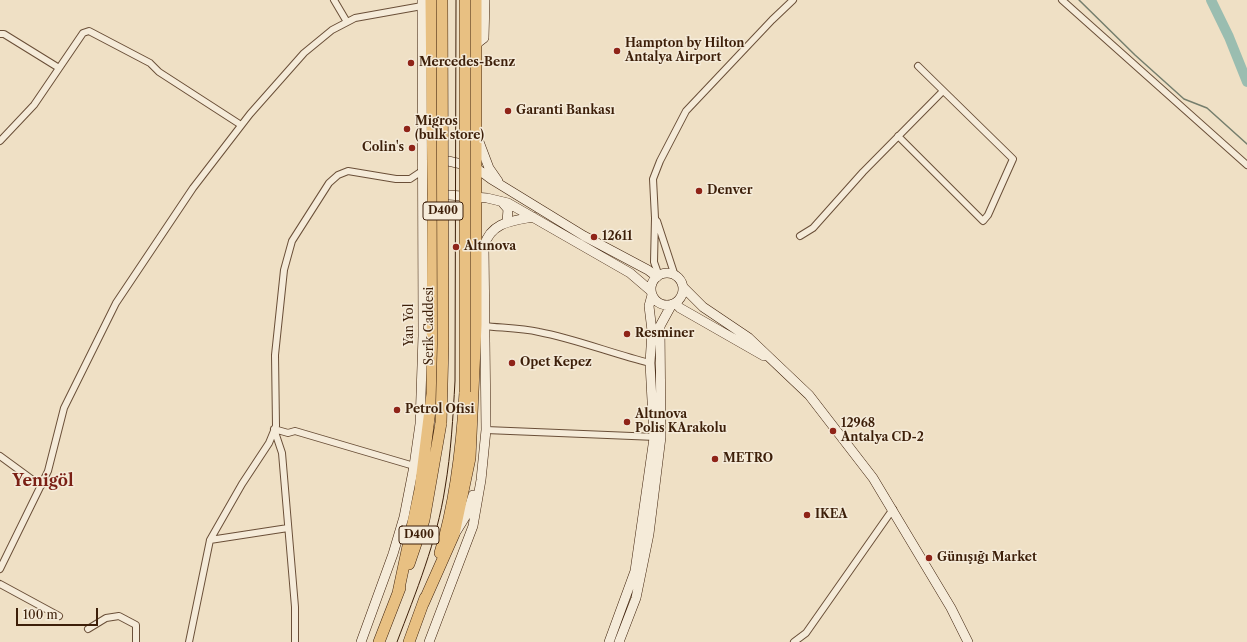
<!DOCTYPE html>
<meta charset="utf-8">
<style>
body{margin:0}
#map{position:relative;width:1247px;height:642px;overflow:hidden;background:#efe0c5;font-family:"Libre Caslon Text",serif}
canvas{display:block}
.scale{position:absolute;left:16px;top:608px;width:82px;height:18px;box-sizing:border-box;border:2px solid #3d1f09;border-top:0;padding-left:5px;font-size:12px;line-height:14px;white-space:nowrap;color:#3d1f09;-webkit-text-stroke:3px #f5ebd9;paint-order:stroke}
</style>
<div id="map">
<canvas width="1247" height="642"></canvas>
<div class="scale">100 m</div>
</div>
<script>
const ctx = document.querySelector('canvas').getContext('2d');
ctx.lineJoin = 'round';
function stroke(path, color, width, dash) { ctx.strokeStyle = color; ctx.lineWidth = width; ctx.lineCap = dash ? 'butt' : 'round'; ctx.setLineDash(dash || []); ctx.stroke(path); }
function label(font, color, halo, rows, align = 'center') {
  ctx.font = font + ' "Libre Caslon Text",serif'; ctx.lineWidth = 3; ctx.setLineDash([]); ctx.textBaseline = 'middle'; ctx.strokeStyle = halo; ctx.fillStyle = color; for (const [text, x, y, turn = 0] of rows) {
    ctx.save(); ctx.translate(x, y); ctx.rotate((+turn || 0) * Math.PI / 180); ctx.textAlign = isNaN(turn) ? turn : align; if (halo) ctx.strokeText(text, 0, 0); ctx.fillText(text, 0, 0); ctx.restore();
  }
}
const stream = new Path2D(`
 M1079,0L1135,55L1184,99L1207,108L1247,144`);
const river = new Path2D(`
 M1211,0L1229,37L1247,82`);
const street = new Path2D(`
 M334,0L347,22
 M1062,0L1247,165
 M0,34H4L59,68
 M898,136L983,221L988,215L1013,159L918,66
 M0,141L34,105L83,33L89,31L150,63L159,72L241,125
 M657,221L675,276
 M800,236L813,228L863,172L943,91
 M659,276L654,262L655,218L653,179L660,161L686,111L772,20L793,0
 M484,326C502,328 521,328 539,332C576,339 613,354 650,363
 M274,429L282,453L295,607V642
 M274,429L288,433L295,431L414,466
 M486,430L656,437
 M0,456L41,486
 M210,540L242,484L269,443L276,426L275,355L284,270L292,241L329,183L338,175L348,171L396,179H410L422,171
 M0,569L48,471L64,408L116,303L193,188L250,114L304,53L332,30L355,18L422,6
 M0,584L59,616
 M88,629L106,618L119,616L136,625V642
 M189,642L210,540L288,528
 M794,642L806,633L893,509`);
const secondary = new Path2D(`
 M475,45L484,38L485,0
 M478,139L489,168L498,181
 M436,164L448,161L475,167L491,179L584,236L648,270L657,277
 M436,194L487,198L508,203L630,273L651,291
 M502,202L508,209L507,222
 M651 289a16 16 0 1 1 32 0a16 16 0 1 1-32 0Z
 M683,287L703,307L749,338L809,395L873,478L951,608L968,642
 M675,303L680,308L764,356
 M456,532L467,514L473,495
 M361,642L393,554L404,517L414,466L420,424L423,336L422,0
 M429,642L473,526L481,480L486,430L484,246C491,222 512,221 533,217
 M609,642L635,571L654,438L650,363L652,331L649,306L652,295
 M619,642L636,598L649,534L661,437L660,326L672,304`);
const highway = new Path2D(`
 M440,553C456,501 462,446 465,392
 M409,564L424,520L441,423
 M398,593L420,490L432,394L433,194L431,0
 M423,604L454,534L470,458L476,325V0
 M379,642L400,588
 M409,642L425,598`);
const tram = new Path2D(`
 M397,642C416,592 437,541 445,488C451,453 453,417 455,381L456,0`);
const highwayBridge = new Path2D(`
 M465,392V0
 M441,423L443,344L442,0`);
const markers = [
 [617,51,4,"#8f2418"],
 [411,63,4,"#8f2418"],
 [508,111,4,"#8f2418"],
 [407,129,4,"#8f2418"],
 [412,148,4,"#8f2418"],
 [699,191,4,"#8f2418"],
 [594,237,4,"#8f2418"],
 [456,247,4,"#8f2418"],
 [627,334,4,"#8f2418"],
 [512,363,4,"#8f2418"],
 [397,410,4,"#8f2418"],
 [627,422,4,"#8f2418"],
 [833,431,4,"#8f2418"],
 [715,459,4,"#8f2418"],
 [807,515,4,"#8f2418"],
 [929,558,4,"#8f2418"]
];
const shields = [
 [443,211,40],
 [419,535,40]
];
const shieldNames = [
 ["D400",443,211],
 ["D400",419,535]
];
const poiNames = [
 ["Hampton by Hilton",625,44],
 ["Antalya Airport",625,58],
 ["Mercedes-Benz",419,63],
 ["Garanti Bankası",516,111],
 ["Migros",415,122],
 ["(bulk store)",415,136],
 ["Colin's",404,148,"right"],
 ["Denver",707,191],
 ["12611",602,237],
 ["Altınova",464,247],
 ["Resminer",635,334],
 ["Opet Kepez",520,363],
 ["Petrol Ofisi",405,410],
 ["Altınova",635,415],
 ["Polis KArakolu",635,429],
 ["12968",841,424],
 ["Antalya CD-2",841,438],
 ["METRO",723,459],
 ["IKEA",815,515],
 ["Günışığı Market",937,558]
];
const streetNames = [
 ["Yan Yol",410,325,-90],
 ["Serik Caddesi",430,326,-90]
];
const districtNames = [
 ["Yenigöl",43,481]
];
stroke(stream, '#757e6d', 1.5);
stroke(river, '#9abdb0', 10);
stroke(street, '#6a4f38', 8);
stroke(secondary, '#3d1f09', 10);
stroke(highway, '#3d1f09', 12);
stroke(street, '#f5ebd9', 6);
stroke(secondary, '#f5ebd9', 9);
stroke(highway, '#e8c082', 11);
stroke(tram, '#3d1f09', 1);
stroke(highwayBridge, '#3d1f09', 12, []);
stroke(highwayBridge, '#e8c082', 11);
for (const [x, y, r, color] of markers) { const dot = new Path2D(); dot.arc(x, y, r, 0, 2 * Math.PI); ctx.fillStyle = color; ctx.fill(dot); stroke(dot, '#f5ebd9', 1.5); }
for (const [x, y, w] of shields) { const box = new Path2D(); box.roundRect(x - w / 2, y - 9, w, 18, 3); ctx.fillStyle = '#f5ebd9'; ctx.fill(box); stroke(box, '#3d1f09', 1); }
label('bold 11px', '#3d1f09', null, shieldNames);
label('bold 12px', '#3d1f09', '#f5ebd9', poiNames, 'left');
label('12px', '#3d1f09', '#f5ebd9', streetNames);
label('bold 16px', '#7a1f14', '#f5ebd9', districtNames);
</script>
